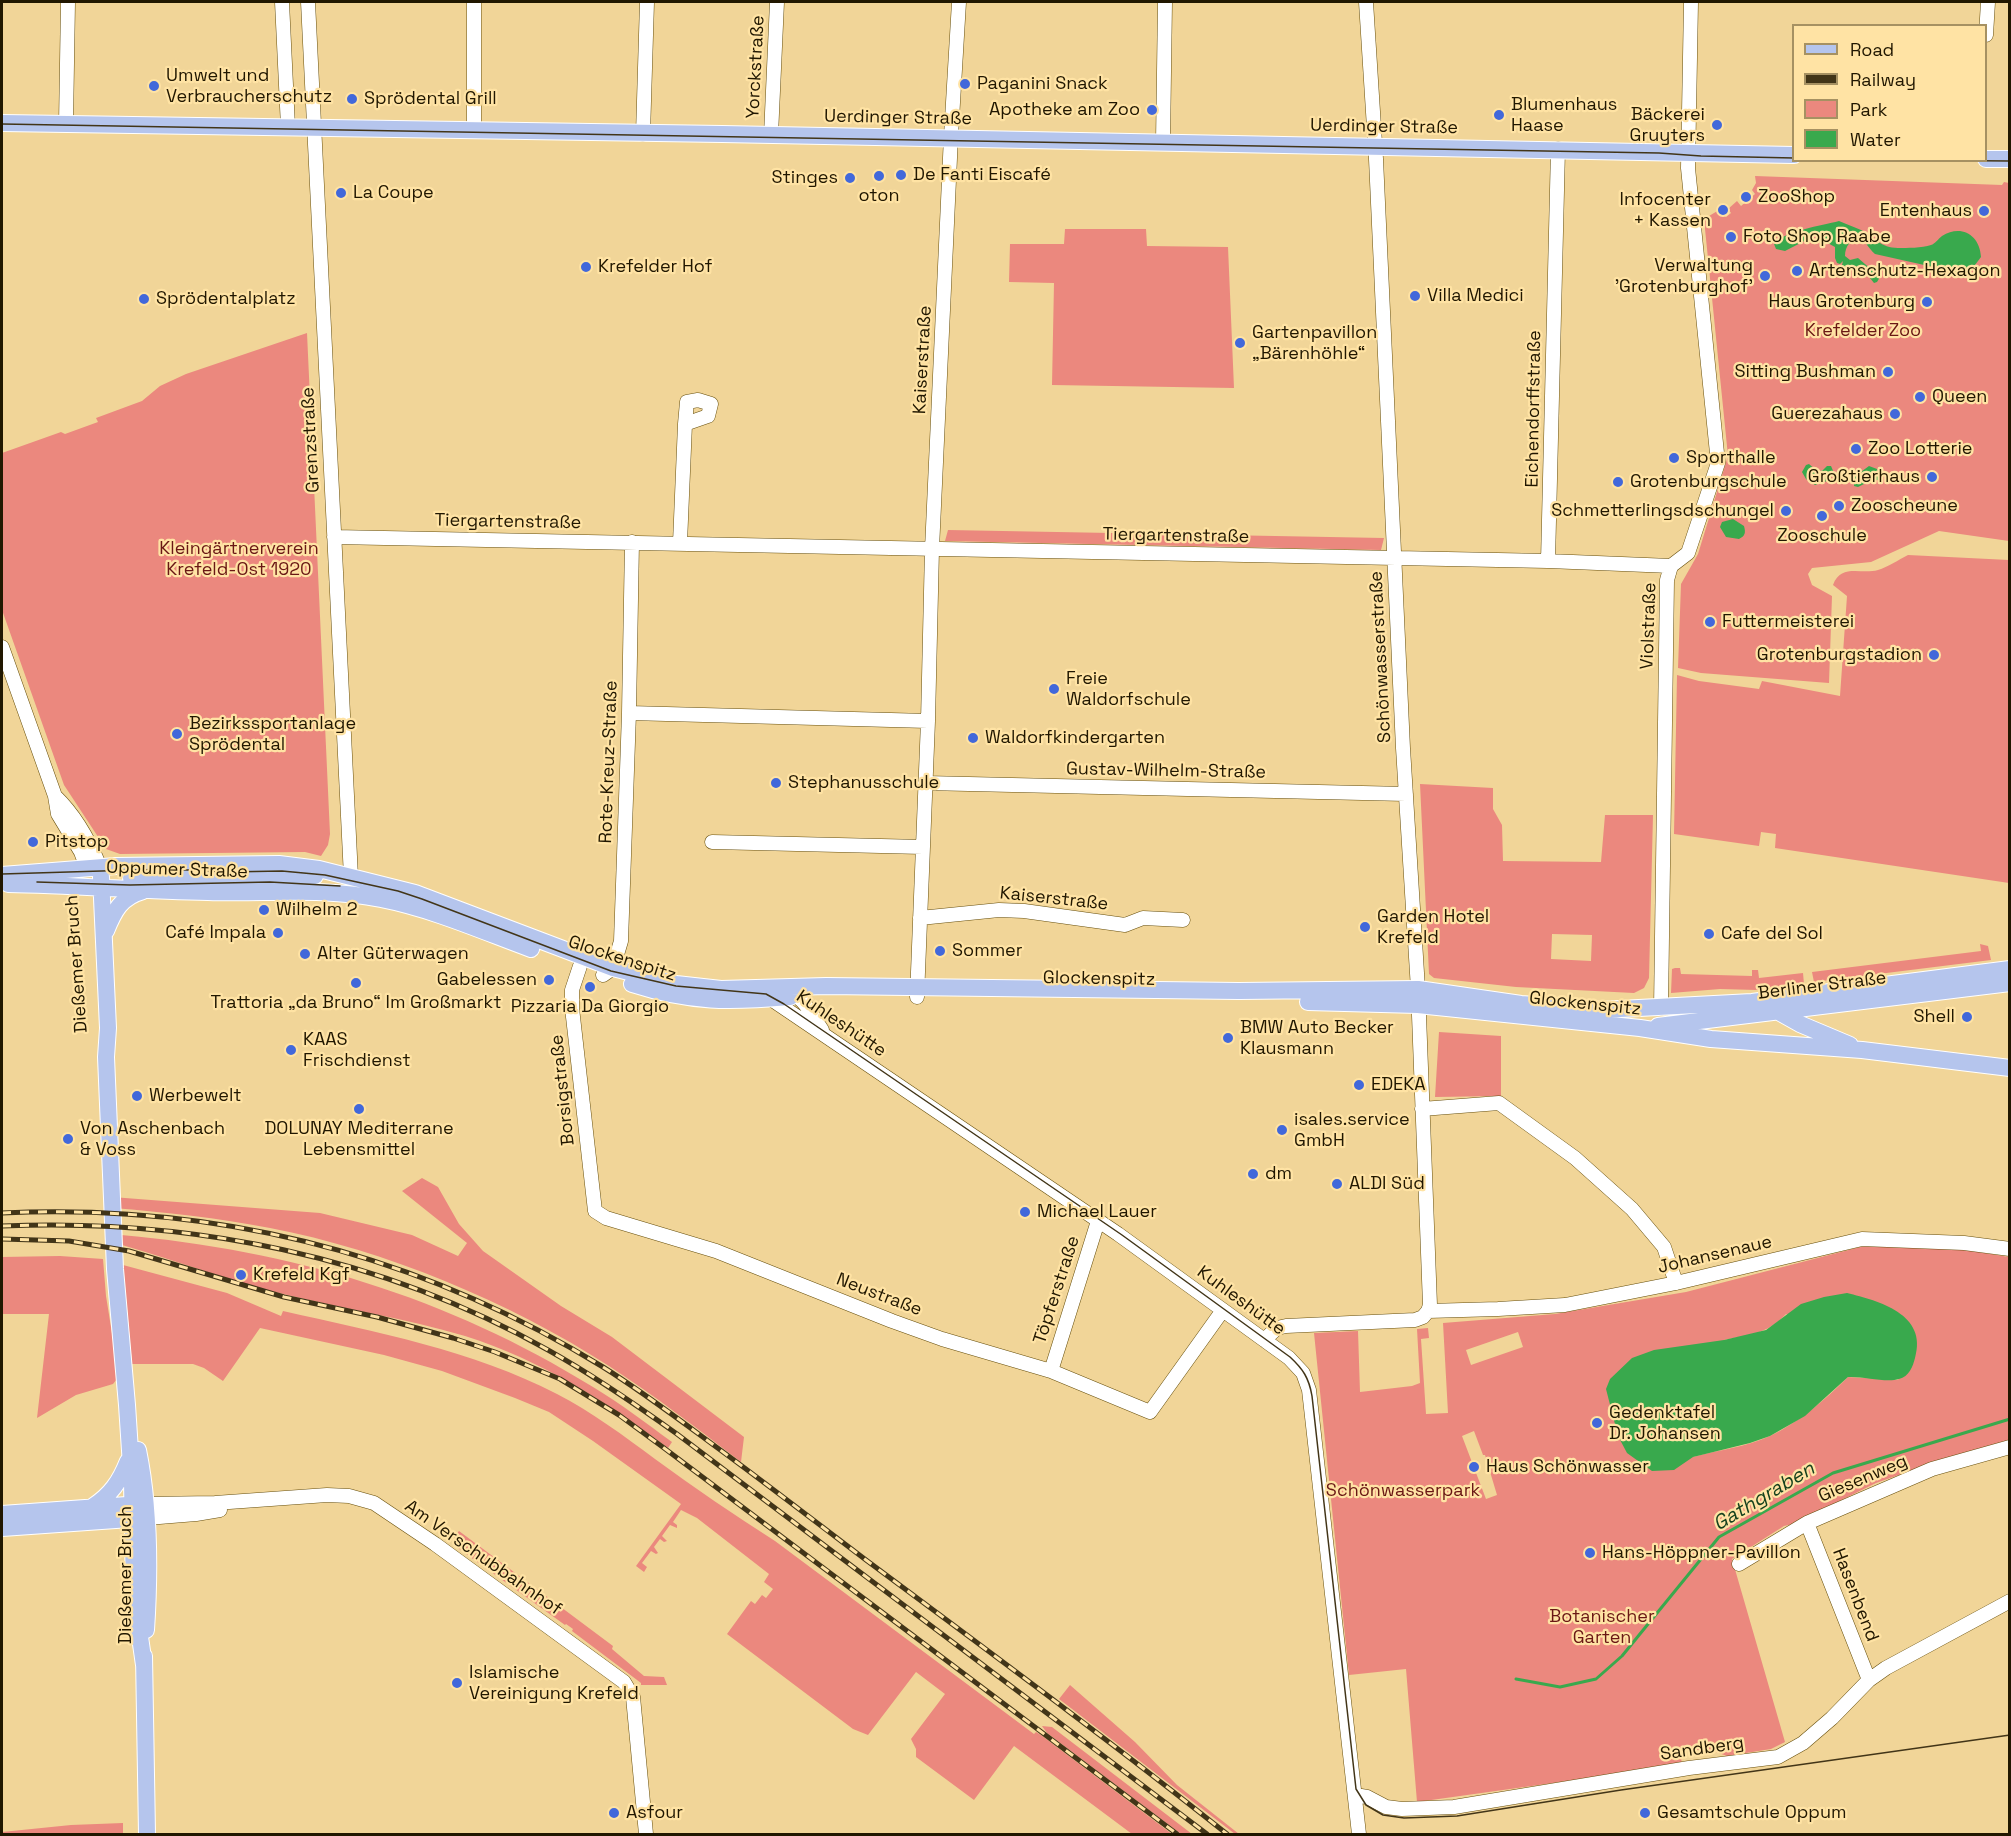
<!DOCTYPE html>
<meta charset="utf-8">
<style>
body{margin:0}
#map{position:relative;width:2011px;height:1836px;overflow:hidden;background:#f1d598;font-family:"Space Grotesk",sans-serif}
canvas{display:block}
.frame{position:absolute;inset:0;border:3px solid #211700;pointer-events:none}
.legend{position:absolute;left:1792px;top:24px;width:195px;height:138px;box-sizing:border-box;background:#ffe3a4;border:2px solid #a69162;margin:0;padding:8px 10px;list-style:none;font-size:18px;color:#211700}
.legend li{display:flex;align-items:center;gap:12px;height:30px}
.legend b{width:30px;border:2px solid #a69162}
</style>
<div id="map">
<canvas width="2011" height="1836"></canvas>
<div class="frame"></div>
<ul class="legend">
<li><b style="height:8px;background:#b5c5ed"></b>Road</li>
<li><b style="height:8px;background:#423518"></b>Railway</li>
<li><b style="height:16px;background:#eb887e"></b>Park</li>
<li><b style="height:16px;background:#39a94d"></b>Water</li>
</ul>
</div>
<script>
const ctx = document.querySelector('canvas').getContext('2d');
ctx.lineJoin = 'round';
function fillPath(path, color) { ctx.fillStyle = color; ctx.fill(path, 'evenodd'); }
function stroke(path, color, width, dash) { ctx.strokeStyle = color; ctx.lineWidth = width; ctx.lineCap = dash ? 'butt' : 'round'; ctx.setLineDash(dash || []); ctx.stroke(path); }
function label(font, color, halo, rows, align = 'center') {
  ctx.font = font + ' "Space Grotesk",sans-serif'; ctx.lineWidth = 4.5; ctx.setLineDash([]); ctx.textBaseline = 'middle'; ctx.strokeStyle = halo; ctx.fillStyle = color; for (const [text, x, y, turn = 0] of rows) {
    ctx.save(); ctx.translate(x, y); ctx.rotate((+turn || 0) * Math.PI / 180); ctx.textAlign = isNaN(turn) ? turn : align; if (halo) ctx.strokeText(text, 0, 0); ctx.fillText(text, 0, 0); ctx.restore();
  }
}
const green = new Path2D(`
 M1755,176L2002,185L2004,182L2009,183V541L1939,531L1871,562L1812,568L1808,574L1812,585L1832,596L1829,683L1701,673L1678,668L1681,584L1698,554L1728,456L1704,219L1719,210L1726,217L1731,213L1728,209L1737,201L1741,206L1755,194L1752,190L1756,183Z
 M1065,229H1146L1147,246L1228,247L1234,388L1052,385L1054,283L1009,282L1010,244H1064Z
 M307,333L330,834L328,845L321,856L305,852L120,854L106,849L64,785L2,610V453L61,432L65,434L98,422L96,418L142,401L160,386L186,374Z
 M948,530L1384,538L1381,550L945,541Z
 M1908,555L2009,560V883L1775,848L1776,834L1761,832L1759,846L1674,834L1677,675L1699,681L1759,689L1762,681L1840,696L1847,596L1833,585C1841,563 1861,575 1878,570C1888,567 1898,560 1908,555Z
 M1420,784L1493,788V809L1502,825L1503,861L1601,862L1605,815H1653L1649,978L1644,988L1634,993L1516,987L1434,978L1429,974ZM1552,934L1592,935L1591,961L1551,959Z
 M1980,944L1988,946L1991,960L1814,982L1812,972L1981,951Z
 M1675,968H1680L1681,974L1752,976V970H1758L1759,978L1803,973L1804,984L1757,990L1720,989L1671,993L1672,969Z
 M1439,1032L1501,1036V1096L1435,1097Z
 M422,1178L438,1187L459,1224L483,1251L561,1306L612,1337L744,1437L741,1462C698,1429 655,1396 609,1366C510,1302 385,1250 270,1228C218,1218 165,1212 112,1208V1197L320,1213L412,1235L458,1256L467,1243L402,1191Z
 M121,1235C291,1250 448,1297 593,1387C621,1404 646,1423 672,1442L668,1448C603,1400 543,1361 465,1336C405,1318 343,1309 283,1294C228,1281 176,1260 122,1245Z
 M1864,1246L1961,1249L2009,1257V1440L1950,1457L1876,1483L1793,1524L1784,1526L1732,1559L1785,1742L1771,1749L1727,1756L1710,1750H1680L1682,1765L1417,1802L1406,1669L1349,1675L1314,1333L1358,1331L1360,1392L1412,1386L1420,1383L1417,1329L1428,1328L1429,1338L1421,1339L1426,1414L1448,1413L1443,1323L1555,1314L1686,1292ZM1786,1314L1899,1380L1848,1377C1825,1400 1799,1422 1770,1436C1746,1447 1718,1450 1693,1457L1724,1340C1751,1334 1766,1335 1786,1314ZM1518,1332L1523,1347L1471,1365L1466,1350ZM1474,1431L1483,1455H1485L1497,1495L1486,1499L1462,1436Z
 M60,1256L103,1259L106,1296L118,1371L117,1379L113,1384L76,1395L37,1418L49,1314H2V1257Z
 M123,1265L227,1293L281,1316L283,1311C376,1332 472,1350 557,1394C592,1412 624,1436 655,1459C695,1488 734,1515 775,1541L1034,1734L1036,1732L1041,1735L1172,1834H1132L1014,1746L974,1800L916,1757V1749L911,1739L945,1694L916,1672L868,1735L853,1729L727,1634L751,1601L755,1604L762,1595L766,1598L773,1589L764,1582L769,1574L697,1518L681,1510L673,1522L677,1525V1528L670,1525L662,1536L667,1541L664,1542L660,1539L654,1547L658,1553L656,1554L651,1551L642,1563L647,1567L644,1572L636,1566L681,1504L593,1441L549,1412L515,1398L442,1371L384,1355L260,1328L223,1381L204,1368L193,1364H132Z
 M459,1531L613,1646L612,1649L644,1676L664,1677L667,1685H641V1683L572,1631L573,1629L566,1624L565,1625L455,1546L454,1537Z
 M1070,1685L1135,1742L1177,1785L1239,1834H1235L1059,1699Z
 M1042,1726L1052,1727L1192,1834H1181L1047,1733Z
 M123,1823V1834H2V1832L71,1825Z`);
const water = new Path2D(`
 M1839,221C1846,224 1854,227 1861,230C1874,237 1881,248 1898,248C1907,248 1922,248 1931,245C1935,244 1938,239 1942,236C1961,224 1980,235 1981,257L1966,277L1951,271L1875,254C1868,248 1866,241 1858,236C1851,240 1845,246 1845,256L1850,260L1858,258L1880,277L1877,282L1874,283L1862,268L1855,266L1848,270L1842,265L1843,261L1840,264L1837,263L1835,258V247L1822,240L1818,234L1785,251L1776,249L1774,244C1786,230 1821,226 1839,221Z
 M1809,464L1818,472L1823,470L1827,466H1831L1834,473L1827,481L1815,485L1806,479L1802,472L1806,465Z
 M1869,466L1877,469L1879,476L1878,480L1870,481L1858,487L1854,486V477Z
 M1733,519L1744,526C1746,533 1745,536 1739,539L1726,537L1720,527L1722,522Z
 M1847,1293C1879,1301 1928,1314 1915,1358C1913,1366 1909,1377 1899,1379C1886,1383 1863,1376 1848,1377L1805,1416L1770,1436L1750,1443L1693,1457L1674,1470L1652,1471L1627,1453L1618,1436L1606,1389L1610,1379L1632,1358L1654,1350L1724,1340L1766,1330L1801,1304L1824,1297Z`);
const stream = new Path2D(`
 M1516,1679L1560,1687L1596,1679L1622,1656L1719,1537L1833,1473L2010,1419`);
const minor = new Path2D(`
 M282,2L288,127
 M308,2L351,877
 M474,2V130
 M1366,2L1376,159L1403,748L1418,989L1430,1305L1428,1311
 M1986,35L1988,2
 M66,124L68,2
 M643,134L647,2
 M771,135L777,2
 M1163,142L1165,2
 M334,537L1548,561L1671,566
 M680,543L685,424L708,416L711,404L698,400L687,402L685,424
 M1548,561L1558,149
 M2,647L55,796L58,814L81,852L87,868
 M629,713L928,721
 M925,783L1406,794
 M55,796C76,816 89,840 100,867
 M712,842L923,847
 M920,918L999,910L1024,911L1125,925L1143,918L1183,920
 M580,966L572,990V1008L595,1211L606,1218L716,1251L892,1321L942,1339L1051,1371L1150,1412L1223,1310
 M603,975L613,968L621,941L629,713L632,542
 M783,990C805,996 810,1013 822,1030
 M917,997L928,721L932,549L951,136L959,2
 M771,999L1118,1234L1289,1358L1303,1373L1309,1390L1359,1834
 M1661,1008L1667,580L1671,566L1688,553L1718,463L1688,168L1691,2
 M1422,1109L1499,1103L1575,1158L1632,1209L1664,1247L1676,1283
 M1428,1311L1498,1309L1565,1305L1676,1283L1862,1239L1964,1243L2010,1249
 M1264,1340L1277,1328L1286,1326L1415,1320L1423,1317L1428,1311
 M1051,1371L1098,1221
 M146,1504L215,1503L327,1495L349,1496L374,1503L435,1544L624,1682L633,1697L646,1834
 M147,1518L196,1514L220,1510
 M1807,1523L1869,1680
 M1739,1564L1807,1523L1932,1469L2010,1447
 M1355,1795L1367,1797L1386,1807L1402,1809L1454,1807L1689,1768L1778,1757L1803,1743L1832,1718L1869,1680L1886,1668L2010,1601`);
const major = new Path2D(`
 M2,123L722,134L1794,155
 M1986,159H2010
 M2,875L116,866L279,864L319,869L415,893L613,968L676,984L721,989L826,986L1239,991L1418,989L1521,1004L1601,1010L1752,1002L2010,969
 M101,877L108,1028L106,1057L115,1269L127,1405L132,1481L134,1595L144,1665
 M131,878L315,876
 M8,884C75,885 142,891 208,892C266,894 323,887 381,899C432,909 482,931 531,949
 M106,931C114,911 121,897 143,891
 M632,984C691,1003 730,1002 790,997
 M1308,1002L1418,1005L1640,1028L1711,1039L1862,1050L2010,1068
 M1775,1010L1800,1024L1850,1045
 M1658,1026L2010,983
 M138,1450C150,1509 150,1570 146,1630
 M92,1507C111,1495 120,1481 128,1461
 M2,1514L141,1504
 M2,1528L144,1518
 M144,1656L147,1834`);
const tram = new Path2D(`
 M2,124L1659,153L1701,156L1794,158
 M1892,160L2010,161
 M2,874L168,869L227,872L282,871L325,875L398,891L422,899L611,971L676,986L766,994L784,1004L1122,1235L1290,1357C1303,1369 1309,1378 1312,1396L1356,1789L1366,1805L1383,1815L1404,1818L1457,1816L1621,1790L2010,1735
 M37,882L130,885L270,882L340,886`);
const rail = new Path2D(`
 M2,1213C217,1203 419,1254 603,1367C643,1392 681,1421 719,1449C768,1485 817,1523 866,1560C987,1650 1109,1740 1227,1834
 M2,1226C191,1218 381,1256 548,1350C593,1375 635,1404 677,1434L1207,1834
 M2,1239L69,1241L129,1251L284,1297L377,1317L453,1338L495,1352L560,1379L619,1415L664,1448L1177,1834`);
const markers = [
 [965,84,6,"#4268da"],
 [154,86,6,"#4268da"],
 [352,99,6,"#4268da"],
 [1152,110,6,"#4268da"],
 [1499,115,6,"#4268da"],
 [1717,125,6,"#4268da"],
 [901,175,6,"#4268da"],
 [879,176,6,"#4268da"],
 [850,178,6,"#4268da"],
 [341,193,6,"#4268da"],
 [1746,197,6,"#4268da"],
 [1723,210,6,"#4268da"],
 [1984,211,6,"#4268da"],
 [1731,237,6,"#4268da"],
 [586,267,6,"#4268da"],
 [1797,271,6,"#4268da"],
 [1765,276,6,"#4268da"],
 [1415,296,6,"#4268da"],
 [144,299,6,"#4268da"],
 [1927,302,6,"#4268da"],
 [1240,343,6,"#4268da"],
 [1888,372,6,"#4268da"],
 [1920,397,6,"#4268da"],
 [1895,414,6,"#4268da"],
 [1856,449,6,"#4268da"],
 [1674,458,6,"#4268da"],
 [1932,477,6,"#4268da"],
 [1618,482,6,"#4268da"],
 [1839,506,6,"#4268da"],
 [1786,511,6,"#4268da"],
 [1822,516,6,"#4268da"],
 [1710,622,6,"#4268da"],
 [1934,655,6,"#4268da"],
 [1054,689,6,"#4268da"],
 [177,734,6,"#4268da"],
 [973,738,6,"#4268da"],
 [776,783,6,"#4268da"],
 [33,842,6,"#4268da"],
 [264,910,6,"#4268da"],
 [1365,927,6,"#4268da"],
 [278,933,6,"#4268da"],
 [1709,934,6,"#4268da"],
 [940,951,6,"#4268da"],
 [305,954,6,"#4268da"],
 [549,980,6,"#4268da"],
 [356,983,6,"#4268da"],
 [590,987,6,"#4268da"],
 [1967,1017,6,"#4268da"],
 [1228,1038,6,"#4268da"],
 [291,1050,6,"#4268da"],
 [1359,1085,6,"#4268da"],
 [137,1096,6,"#4268da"],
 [359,1109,6,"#4268da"],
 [1282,1130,6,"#4268da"],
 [68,1139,6,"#4268da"],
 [1253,1174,6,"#4268da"],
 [1337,1184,6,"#4268da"],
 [1025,1212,6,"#4268da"],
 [241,1275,6,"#4268da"],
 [1597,1423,6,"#4268da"],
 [1474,1467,6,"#4268da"],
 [1590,1553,6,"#4268da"],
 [457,1683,6,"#4268da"],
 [614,1813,6,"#4268da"],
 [1645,1813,6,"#4268da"]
];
const streetNames = [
 ["Yorckstraße",756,67,-87],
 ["Uerdinger Straße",898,118,1],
 ["Uerdinger Straße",1384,127,1],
 ["Kaiserstraße",923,360,-87],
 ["Eichendorffstraße",1534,409,-89],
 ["Grenzstraße",311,440,-93],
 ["Tiergartenstraße",508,522,1],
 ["Tiergartenstraße",1176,536,1],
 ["Violstraße",1649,626,-88],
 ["Schönwasserstraße",1381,657,-93],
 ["Rote-Kreuz-Straße",609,762,-88],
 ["Gustav-Wilhelm-Straße",1166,771,1],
 ["Oppumer Straße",177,870,2],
 ["Kaiserstraße",1054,899,6],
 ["Glockenspitz",622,959,18],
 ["Dießemer Bruch",77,964,-94],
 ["Glockenspitz",1099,979,1],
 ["Berliner Straße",1822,986,-7],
 ["Glockenspitz",1585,1004,6],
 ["Kuhleshütte",841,1024,34],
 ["Borsigstraße",563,1090,-96],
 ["Johansenaue",1715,1255,-13],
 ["Töpferstraße",1057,1290,-72],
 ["Neustraße",879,1295,21],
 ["Kuhleshütte",1241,1301,36],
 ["Giesenweg",1863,1479,-23],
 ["Am Verschubbahnhof",483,1558,35],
 ["Dießemer Bruch",126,1575,-90],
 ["Hasenbend",1855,1595,69],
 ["Sandberg",1702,1749,-8]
];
const poiNames = [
 ["Umwelt und",166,76],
 ["Verbraucherschutz",166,97],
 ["Paganini Snack",977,84],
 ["Sprödental Grill",364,99],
 ["Blumenhaus",1511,105],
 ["Haase",1511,126],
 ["Apotheke am Zoo",1140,110,"right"],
 ["Bäckerei",1705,115,"right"],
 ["Gruyters",1705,136,"right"],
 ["De Fanti Eiscafé",913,175],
 ["Stinges",838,178,"right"],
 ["La Coupe",353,193],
 ["oton",879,196,"center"],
 ["ZooShop",1758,197],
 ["Infocenter",1711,200,"right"],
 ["+ Kassen",1711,221,"right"],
 ["Entenhaus",1972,211,"right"],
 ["Foto Shop Raabe",1743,237],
 ["Verwaltung",1753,266,"right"],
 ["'Grotenburghof'",1753,287,"right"],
 ["Krefelder Hof",598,267],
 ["Artenschutz-Hexagon",1809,271],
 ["Villa Medici",1427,296],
 ["Sprödentalplatz",156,299],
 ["Haus Grotenburg",1915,302,"right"],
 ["Gartenpavillon",1252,333],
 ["„Bärenhöhle“",1252,354],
 ["Sitting Bushman",1876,372,"right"],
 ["Queen",1932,397],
 ["Guerezahaus",1883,414,"right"],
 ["Zoo Lotterie",1868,449],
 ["Sporthalle",1686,458],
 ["Großtierhaus",1920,477,"right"],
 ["Grotenburgschule",1630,482],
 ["Zooscheune",1851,506],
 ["Schmetterlingsdschungel",1774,511,"right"],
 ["Zooschule",1822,536,"center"],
 ["Futtermeisterei",1722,622],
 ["Grotenburgstadion",1922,655,"right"],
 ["Freie",1066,679],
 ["Waldorfschule",1066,700],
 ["Bezirkssportanlage",189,724],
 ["Sprödental",189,745],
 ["Waldorfkindergarten",985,738],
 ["Stephanusschule",788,783],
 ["Pitstop",45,842],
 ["Wilhelm 2",276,910],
 ["Garden Hotel",1377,917],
 ["Krefeld",1377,938],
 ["Café Impala",266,933,"right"],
 ["Cafe del Sol",1721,934],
 ["Sommer",952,951],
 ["Alter Güterwagen",317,954],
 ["Gabelessen",537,980,"right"],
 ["Trattoria „da Bruno“ Im Großmarkt",356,1003,"center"],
 ["Pizzaria Da Giorgio",590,1007,"center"],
 ["Shell",1955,1017,"right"],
 ["BMW Auto Becker",1240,1028],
 ["Klausmann",1240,1049],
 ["KAAS",303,1040],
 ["Frischdienst",303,1061],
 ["EDEKA",1371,1085],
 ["Werbewelt",149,1096],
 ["isales.service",1294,1120],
 ["GmbH",1294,1141],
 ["Von Aschenbach",80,1129],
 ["& Voss",80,1150],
 ["DOLUNAY Mediterrane",359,1129,"center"],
 ["Lebensmittel",359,1150,"center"],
 ["dm",1265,1174],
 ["ALDI Süd",1349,1184],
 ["Michael Lauer",1037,1212],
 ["Krefeld Kgf",253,1275],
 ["Gedenktafel",1609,1413],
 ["Dr. Johansen",1609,1434],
 ["Haus Schönwasser",1486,1467],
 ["Hans-Höppner-Pavillon",1602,1553],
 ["Islamische",469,1673],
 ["Vereinigung Krefeld",469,1694],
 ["Asfour",626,1813],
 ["Gesamtschule Oppum",1657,1813]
];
const parkNames = [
 ["Krefelder Zoo",1863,331],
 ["Kleingärtnerverein",239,549],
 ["Krefeld-Ost 1920",239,570],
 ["Schönwasserpark",1403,1491],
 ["Botanischer",1602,1617],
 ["Garten",1602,1638]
];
const waterNames = [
 ["Gathgraben",1764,1497,-31]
];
fillPath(green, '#eb887e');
fillPath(water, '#39a94d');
stroke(stream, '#39a94d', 3);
stroke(minor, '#674f0c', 15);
stroke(major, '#fff', 18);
stroke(minor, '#fff', 14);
stroke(major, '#b5c5ed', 16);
stroke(tram, '#423518', 1.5);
stroke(rail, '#423518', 5);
stroke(rail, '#ffe3a4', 3, [9]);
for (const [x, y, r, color] of markers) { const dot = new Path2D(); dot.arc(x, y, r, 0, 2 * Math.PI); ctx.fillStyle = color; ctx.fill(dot); stroke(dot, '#ffe3a4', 2); }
label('18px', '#211700', '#ffe3a4', streetNames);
label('18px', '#211700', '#ffe3a4', poiNames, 'left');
label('18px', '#6a1715', '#ffe3a4', parkNames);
label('italic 20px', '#16411d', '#ffe3a4', waterNames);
</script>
